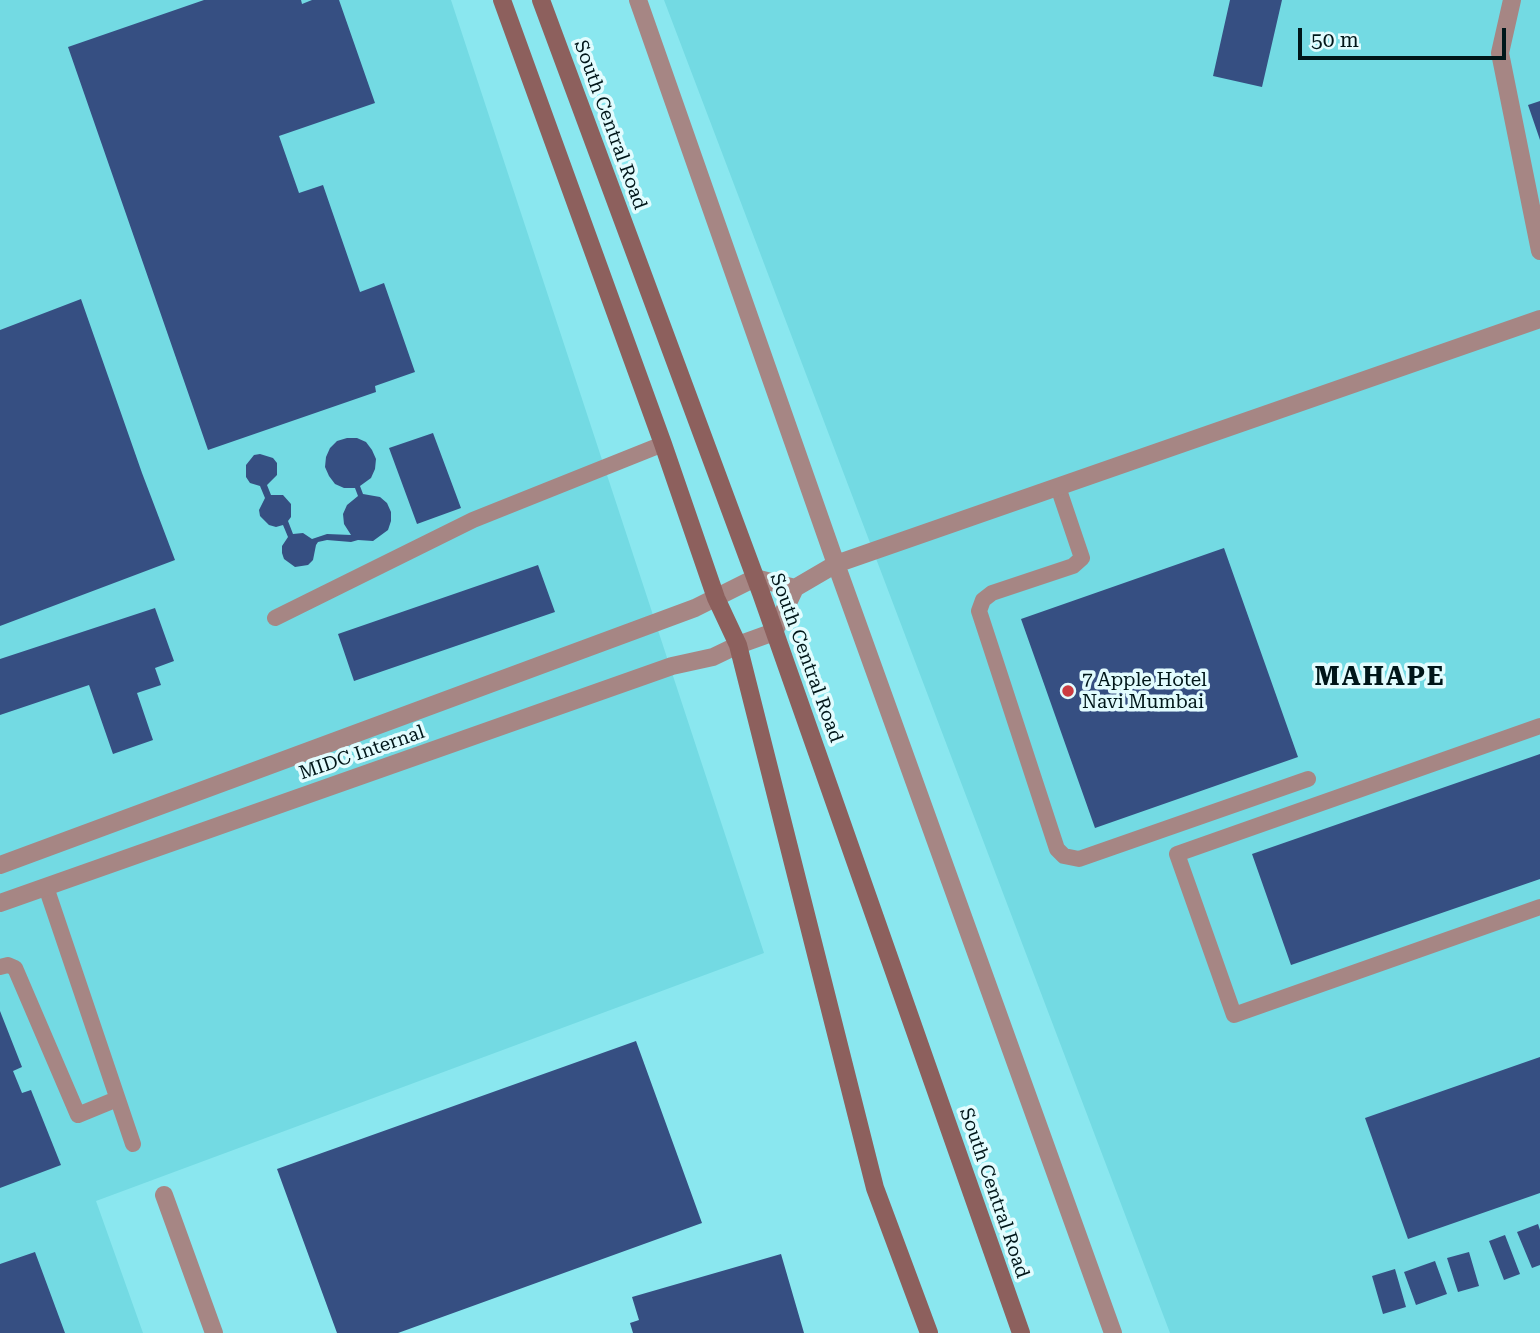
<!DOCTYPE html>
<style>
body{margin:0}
#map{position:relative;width:1540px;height:1333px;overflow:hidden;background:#8ae7ef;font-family:"Roboto Serif",serif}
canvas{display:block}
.scale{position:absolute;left:1298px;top:28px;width:208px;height:32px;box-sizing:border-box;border:4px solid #001619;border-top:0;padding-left:9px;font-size:21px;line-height:24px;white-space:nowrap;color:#001619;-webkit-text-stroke:5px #e2fcfe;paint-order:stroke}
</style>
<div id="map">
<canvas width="1540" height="1333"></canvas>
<div class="scale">50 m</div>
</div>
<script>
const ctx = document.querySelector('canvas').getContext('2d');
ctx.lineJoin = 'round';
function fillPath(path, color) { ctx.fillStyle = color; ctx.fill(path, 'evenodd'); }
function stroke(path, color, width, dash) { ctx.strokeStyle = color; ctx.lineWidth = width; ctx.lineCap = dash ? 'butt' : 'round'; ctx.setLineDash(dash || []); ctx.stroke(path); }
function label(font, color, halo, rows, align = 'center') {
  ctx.font = font + ' "Roboto Serif",serif'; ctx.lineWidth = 7; ctx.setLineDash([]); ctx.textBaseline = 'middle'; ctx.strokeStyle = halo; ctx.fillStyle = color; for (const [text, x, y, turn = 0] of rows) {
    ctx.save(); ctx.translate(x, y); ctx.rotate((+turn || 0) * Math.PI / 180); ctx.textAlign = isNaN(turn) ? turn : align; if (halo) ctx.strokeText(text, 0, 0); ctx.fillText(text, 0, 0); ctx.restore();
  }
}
const built = new Path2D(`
 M0,0H451L764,953L96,1201L143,1333H0Z
 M664,0H1540V1333H1170Z`);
const building = new Path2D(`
 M204,0H301L302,4L312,0H339L375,103L279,136L299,193L323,185L360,292L384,283L415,372L375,386L376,392L208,450L68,47Z
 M1230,0H1282L1262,87L1213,76Z
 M1540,101V140L1528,105Z
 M81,299L142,473L175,560L0,626V330Z
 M433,433L461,508L417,524L389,448Z
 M347,438H357L366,442L372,450L376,459L375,469L371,478L360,486L363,494L380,497L387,503L391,512V521L388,530L373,541L358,540L351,542L327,540L318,542L316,545L313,560L308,565L295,567L284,559L282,553V546L288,537L283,525L276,527L269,525L260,516L259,510L265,498L260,486L250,483L246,477V465L254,455L260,454L273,458L277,463V475L267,485L271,495H283L291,504V517L288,521L293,534L303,533L312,539L327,534L351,535L344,524L343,514L347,505L358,496L355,488H344L335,484L329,476L325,467L326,457L330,448L337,441Z
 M1224,548L1298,757L1095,828L1021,619Z
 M538,565L555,612L354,681L338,634Z
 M155,608L174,661L155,668L161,685L137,693L153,740L113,754L89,685L0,715V659Z
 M1540,754V879L1291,965L1252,854Z
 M0,1011L22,1067L13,1071L22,1093L31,1090L61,1165L0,1188Z
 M636,1041L702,1223L398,1333H337L277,1169Z
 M1540,1057V1193L1408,1239L1365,1118Z
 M1538,1224L1540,1230V1265L1532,1268L1517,1232Z
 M1505,1235L1520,1274L1504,1280L1489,1241Z
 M35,1252L65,1333H0V1264Z
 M1469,1252L1479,1286L1458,1292L1447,1258Z
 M781,1254L804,1333H633L630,1323L639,1320L632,1297Z
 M1435,1261L1447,1294L1416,1305L1404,1272Z
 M1395,1269L1406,1307L1383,1314L1372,1276Z`);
const lane = new Path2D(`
 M1058,487L1082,558L1073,566L992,593L983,600L979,611L1057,849L1064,856L1079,859L1308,779
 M275,618L473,520L663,444
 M1540,726L1177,854L1234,1015L1540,907
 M46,887L133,1144
 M0,967L8,965L15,968L78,1115L117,1099`);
const street = new Path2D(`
 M638,0L836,564L1113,1333
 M1512,0L1500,53L1540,251
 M0,865L695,608L755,578L795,588
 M0,903L672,666L713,657L738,645L774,632L795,588L836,564L1540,319
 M164,1195L214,1333`);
const secondary = new Path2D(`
 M502,0L663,444L716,598L738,645L875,1188L929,1333
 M541,0L761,593L1021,1333`);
const markers = [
 [1068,691,7,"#cb3c41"]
];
const streetNames = [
 ["South Central Road",610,125,70],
 ["South Central Road",806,658,70],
 ["MIDC Internal",362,753,-19],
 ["South Central Road",994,1193,71]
];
const poiNames = [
 ["7 Apple Hotel",1082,680],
 ["Navi Mumbai",1082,702]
];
const districtNames = [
 ["MAHAPE",1380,677]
];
fillPath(built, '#73dae3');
fillPath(building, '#364f82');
stroke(lane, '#a68684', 16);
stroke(street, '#a68684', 18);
stroke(secondary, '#8d605d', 18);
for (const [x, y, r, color] of markers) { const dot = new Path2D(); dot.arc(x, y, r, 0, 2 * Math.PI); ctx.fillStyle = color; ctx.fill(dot); stroke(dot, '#e2fcfe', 2.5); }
label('19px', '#001619', '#e2fcfe', streetNames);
label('19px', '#001619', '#e2fcfe', poiNames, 'left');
ctx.letterSpacing = '2px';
label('bold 26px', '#001619', '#e2fcfe', districtNames);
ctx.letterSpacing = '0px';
</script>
